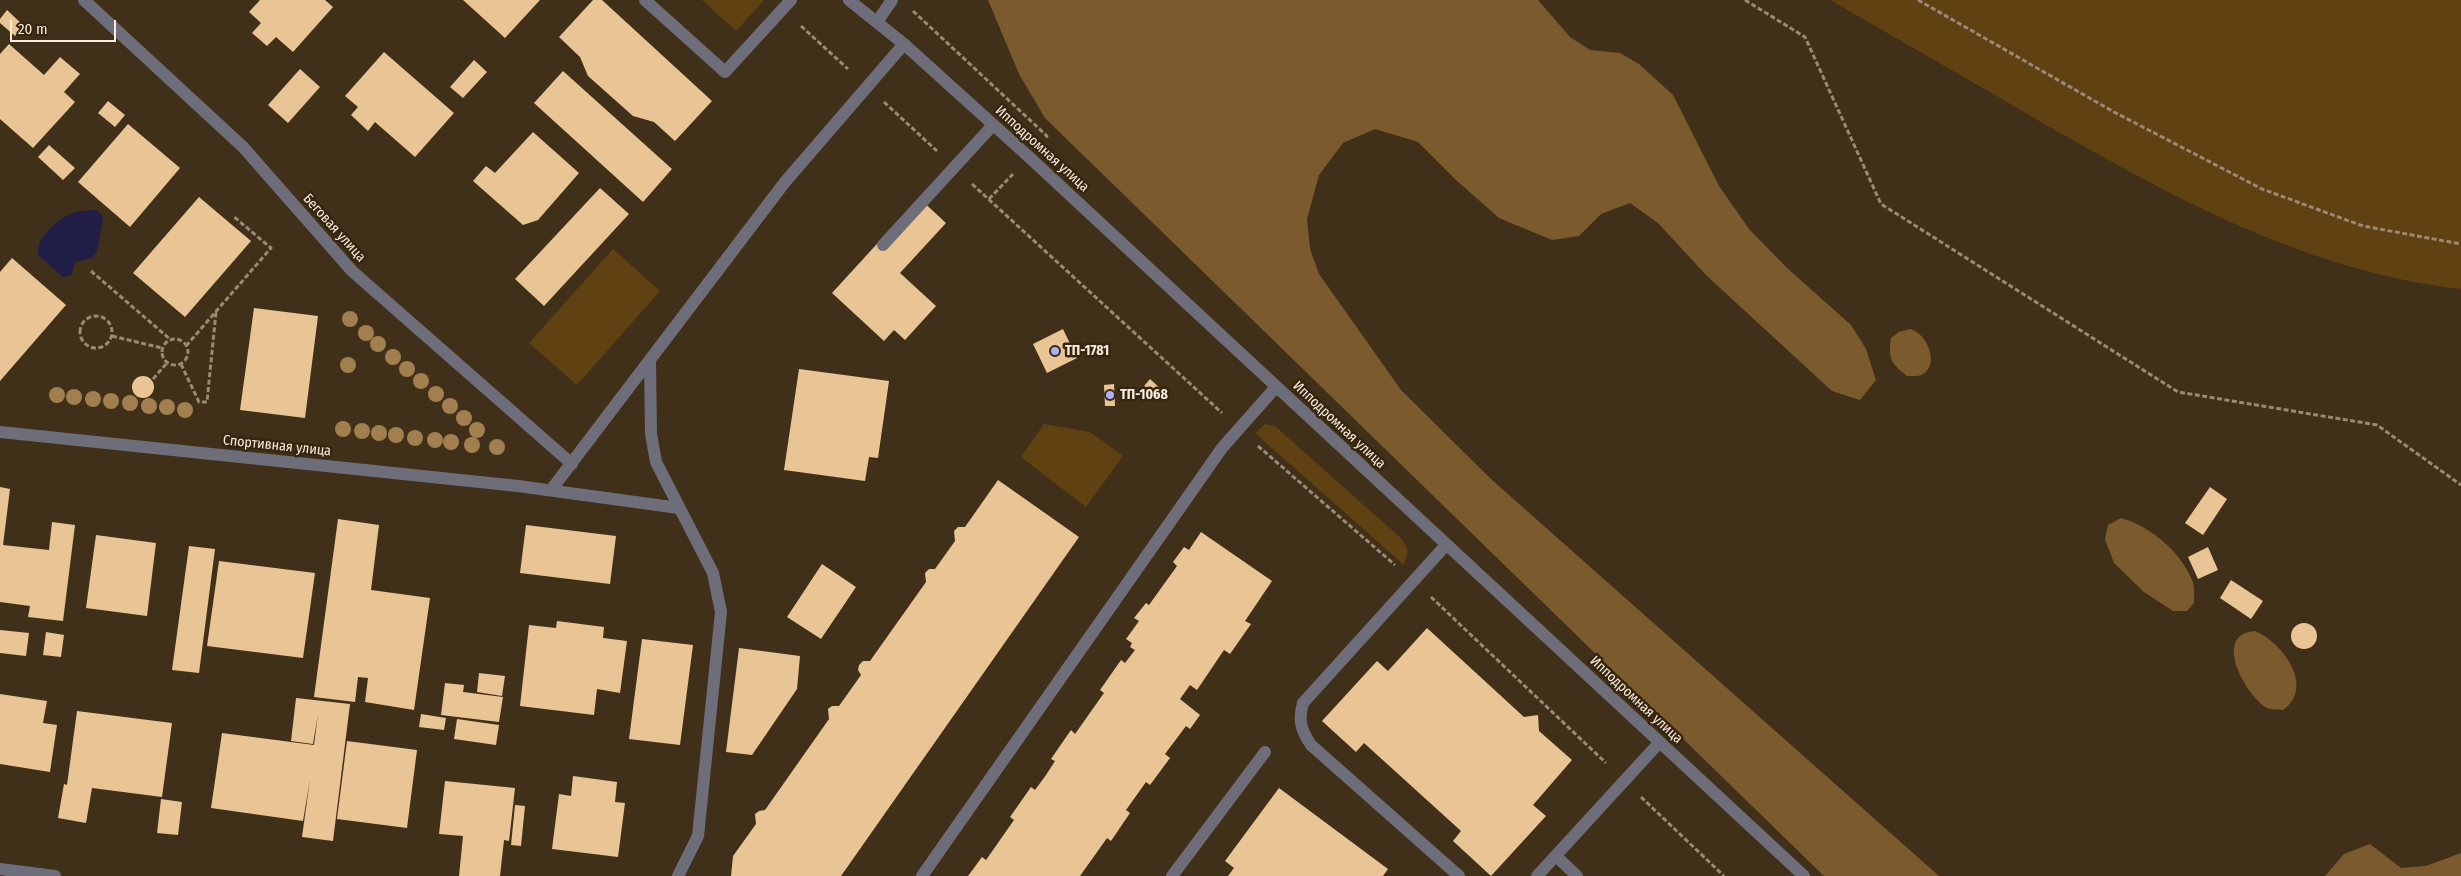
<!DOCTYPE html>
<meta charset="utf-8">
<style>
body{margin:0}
#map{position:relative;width:2461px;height:876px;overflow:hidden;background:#413019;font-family:"Fira Sans Condensed",sans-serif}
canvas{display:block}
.scale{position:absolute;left:10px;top:20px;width:106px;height:22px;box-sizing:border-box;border:2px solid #f7ecde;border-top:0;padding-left:6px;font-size:15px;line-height:18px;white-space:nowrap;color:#f7ecde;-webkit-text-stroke:4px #37260f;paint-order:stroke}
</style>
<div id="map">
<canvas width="2461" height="876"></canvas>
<div class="scale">20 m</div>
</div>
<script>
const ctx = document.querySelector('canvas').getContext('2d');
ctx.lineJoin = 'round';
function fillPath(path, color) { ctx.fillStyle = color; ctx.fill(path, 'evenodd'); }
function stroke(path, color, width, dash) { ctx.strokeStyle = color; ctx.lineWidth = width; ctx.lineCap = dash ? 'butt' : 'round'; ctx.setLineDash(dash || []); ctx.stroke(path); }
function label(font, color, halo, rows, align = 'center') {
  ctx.font = font + ' "Fira Sans Condensed",sans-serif'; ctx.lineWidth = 5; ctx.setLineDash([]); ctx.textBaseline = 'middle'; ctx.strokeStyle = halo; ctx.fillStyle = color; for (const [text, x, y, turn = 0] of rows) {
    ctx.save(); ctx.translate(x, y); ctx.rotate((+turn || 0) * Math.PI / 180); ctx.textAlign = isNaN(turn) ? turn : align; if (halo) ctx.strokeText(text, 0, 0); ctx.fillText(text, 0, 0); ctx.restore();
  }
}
const green = new Path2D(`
 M702,0H764L736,31Z
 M1830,0H2461V289C2307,272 2168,195 2036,119C1968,79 1899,40 1830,0Z
 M613,249L660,291L577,385L529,343Z
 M1044,424L1090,432L1123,456L1086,507L1021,457Z
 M1265,424L1275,426L1403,540L1408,551L1404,565L1255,433Z`);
const forest = new Path2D(`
 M988,0H1538L1570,37L1590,50L1620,53L1639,64L1673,95L1719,186L1749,229L1787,268L1851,325L1866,349L1876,380L1860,400L1832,391L1707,276L1658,223L1630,203L1601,214L1579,236L1552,240L1499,218L1456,180L1418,142L1375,129L1343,143L1319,175L1307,219L1310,249L1319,274L1401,390L1492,480L1939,876H1824L1045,118L1019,74Z
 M1910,329C1927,333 1940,364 1923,374C1919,377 1912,376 1907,376C1891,363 1888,359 1891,338L1899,332Z
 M2121,518C2150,526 2181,552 2192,580C2195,587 2194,596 2194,603L2187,611H2173L2144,592L2114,563L2105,539L2108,525Z
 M2255,631C2282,642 2316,687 2283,710C2278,709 2271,710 2267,708C2246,696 2211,634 2255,631Z
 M2370,844L2401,868L2426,866L2461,853V876H2325L2344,854Z`);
const water = new Path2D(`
 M96,210L102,215L103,220L97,251L92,258L76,262L71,275L63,277L39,256C33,240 58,219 71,214C79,211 88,210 96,210Z`);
const building = new Path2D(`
 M260,0H325L333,7L293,52L276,37L267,46L252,33L261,23L249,12Z
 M463,0H540L505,38Z
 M593,0H602L712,101L675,141L654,122L633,116L588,76L580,57L559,37Z
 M7,10L24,26L15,36L0,23V19Z
 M9,44L44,75L60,57L80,74L64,92L75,102L33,148L0,119V54Z
 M384,52L454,113L415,157L375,122L368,131L351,115L358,107L345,96Z
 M474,60L487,72L463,98L450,87Z
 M300,69L320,87L288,123L268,105Z
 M563,71L672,169L643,202L534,103Z
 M108,101L125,115L115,127L98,113Z
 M128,124L180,168L130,227L78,182Z
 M533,132L579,173L538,220L523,225L473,181L486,166L495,173Z
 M49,145L75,168L63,180L38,157Z
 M600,188L629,214L544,306L515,279Z
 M199,197L251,241L185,317L133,273Z
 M919,198L946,223L900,273L936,306L905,340L894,330L884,341L832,293Z
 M12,258L66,305L0,381V272Z
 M254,308L318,316L305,418L240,410Z
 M1063,329L1077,358L1047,373L1033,344Z
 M799,369L889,381L878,458L869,457L865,481L784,470Z
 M132 387a11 11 0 1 1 22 0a11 11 0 1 1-22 0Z
 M1150,379L1162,390L1156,397L1144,386Z
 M1114,384L1115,406H1105L1104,385Z
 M998,480L1079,537L841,876H731L733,856L756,824L755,814L759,811L765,810L829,719L828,709L832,706H839L861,675L858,670L859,665L863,661H870L926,582L925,573L929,569H935L955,541L954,531L958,527H965Z
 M0,487L10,489L3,545L49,550L52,522L75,525L63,621L28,617L30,606L0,602Z
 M2210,487L2227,499L2203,535L2185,523Z
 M338,519L379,525L371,590L430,598L414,710L365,702L368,678L358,677L355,702L314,697Z
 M526,525L616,536L610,584L520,573Z
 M1201,532L1272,581L1245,621L1251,624L1230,654L1224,650L1197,690L1190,685L1180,699L1200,715L1190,729L1186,726L1165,754L1170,758L1150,785L1146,782L1126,810L1130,813L1111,841L1107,838L1080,876H968L982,857L986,860L1014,820L1010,817L1031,787L1035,790L1046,775L1055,761L1051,759L1071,730L1075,734L1104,693L1100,690L1121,660L1125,663L1135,650L1130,647L1132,643L1126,639L1139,621L1134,618L1146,603L1149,605L1177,566L1173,562L1184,547L1189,550Z
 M96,535L156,543L147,616L86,608Z
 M189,546L215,549L199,673L172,670Z
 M2208,547L2218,570L2198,579L2188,557Z
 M219,561L315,573L303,658L207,646Z
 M822,564L856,587L821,639L787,617Z
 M2231,580L2263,601L2251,619L2220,598Z
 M557,621L604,627L603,638L627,641L620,693L597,689L594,715L520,706L529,625L556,628Z
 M2291 636a13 13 0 1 1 26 0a13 13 0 1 1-26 0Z
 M1427,628L1524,717L1538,715L1539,731L1572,760L1533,805L1546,816L1491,876L1453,841L1461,831L1364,743L1356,752L1322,721L1377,661L1388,671Z
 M0,630L29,633L26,656L0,653Z
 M46,632L64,635L61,657L43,655Z
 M642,639L693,645L680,745L629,739Z
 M739,648L800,656L797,689L752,755L726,752Z
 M479,673L505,676L502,696L477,692Z
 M445,683L464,685L463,692L503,697L499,722L441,715Z
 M0,694L47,701L43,723L57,725L50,772L0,764Z
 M296,698L350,704L333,841L302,837L310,779L303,821L211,808L222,733L314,745L318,714L313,744L291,741Z
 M77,711L172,723L162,797L92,788L86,823L58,818L64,784L67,785Z
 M421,714L446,718L444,730L419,727Z
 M457,719L499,725L496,745L454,739Z
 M347,741L417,750L407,828L337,819Z
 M573,776L617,782L615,802L625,803L618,857L552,849L559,794L571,796Z
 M445,781L515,788L509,841L504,840L500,876H459L463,836L439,834Z
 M1279,788L1388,869L1383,876H1228L1234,868L1225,861Z
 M161,799L182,802L178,835L157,833Z
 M515,805L525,806L521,846L511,845Z`);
const path = new Path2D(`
 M1745,0L1805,37L1881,204L2178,392L2377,425L2461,485
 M1918,0L2114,112L2262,189L2363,226L2461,244
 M913,11L1047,136L1046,138
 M801,26L848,69
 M884,102L937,151
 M972,184L1222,413
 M989,199L1013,174
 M91,271L171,340
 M80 332a16 16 0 1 1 32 0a16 16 0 1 1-32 0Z
 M112,336L162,348
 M162 352a13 13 0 1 1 26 0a13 13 0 1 1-26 0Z
 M186,346L271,248L233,216
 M181,364L199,402H207L216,312
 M153,379L167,363
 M1258,446L1395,565
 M1431,597L1606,763
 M1641,797L1724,876`);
const minor = new Path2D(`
 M84,0L243,147L352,271L572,464
 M645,0L725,72L791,0
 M849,0L904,44L1029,157L1804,876
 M877,22L892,0
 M883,245L993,125
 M650,360L651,434L656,462L713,573L721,612L698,836L678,876
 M0,432L518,486L679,508
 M551,490L785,182L904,44
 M1446,545L1303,703C1298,720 1301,730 1311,745L1459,876
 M1556,856L1577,876
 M0,869L55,876
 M922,876L1222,448L1276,387
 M1172,876L1265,752
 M1537,876L1659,743`);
const trees = [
 [350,319],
 [366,333],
 [378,344],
 [393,357],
 [348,365],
 [407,369],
 [421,381],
 [436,394],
 [57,395],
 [74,397],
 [93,399],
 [111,401],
 [130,403],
 [149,406],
 [450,406],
 [167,407],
 [185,410],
 [464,418],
 [343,429],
 [477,430],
 [362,431],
 [379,433],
 [396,435],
 [415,438],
 [435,440],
 [451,442],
 [472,445],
 [497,447]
];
const markers = [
 [1055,351,5,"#adaffb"],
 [1110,395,5,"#adaffb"]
];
const streetNames = [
 ["Ипподромная улица",1042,149,42],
 ["Беговая улица",334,228,48],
 ["Ипподромная улица",1339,425,43],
 ["Спортивная улица",277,446,6],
 ["Ипподромная улица",1636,700,43]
];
const poiNames = [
 ["ТП-1781",1065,351],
 ["ТП-1068",1120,395]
];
fillPath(green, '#604112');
fillPath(forest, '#7b5b2d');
fillPath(water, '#201e47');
fillPath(building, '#e9c595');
stroke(path, '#988a77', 3, [5, 2.5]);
stroke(minor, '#6e6e7b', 12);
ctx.fillStyle = '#a27f4e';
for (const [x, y] of trees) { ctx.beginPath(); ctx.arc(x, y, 8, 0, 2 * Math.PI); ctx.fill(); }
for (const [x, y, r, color] of markers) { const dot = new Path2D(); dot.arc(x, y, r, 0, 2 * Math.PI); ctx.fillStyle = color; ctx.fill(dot); stroke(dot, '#37260f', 2); }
label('14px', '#f7ecde', '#37260f', streetNames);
label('bold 14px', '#f7ecde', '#37260f', poiNames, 'left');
</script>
